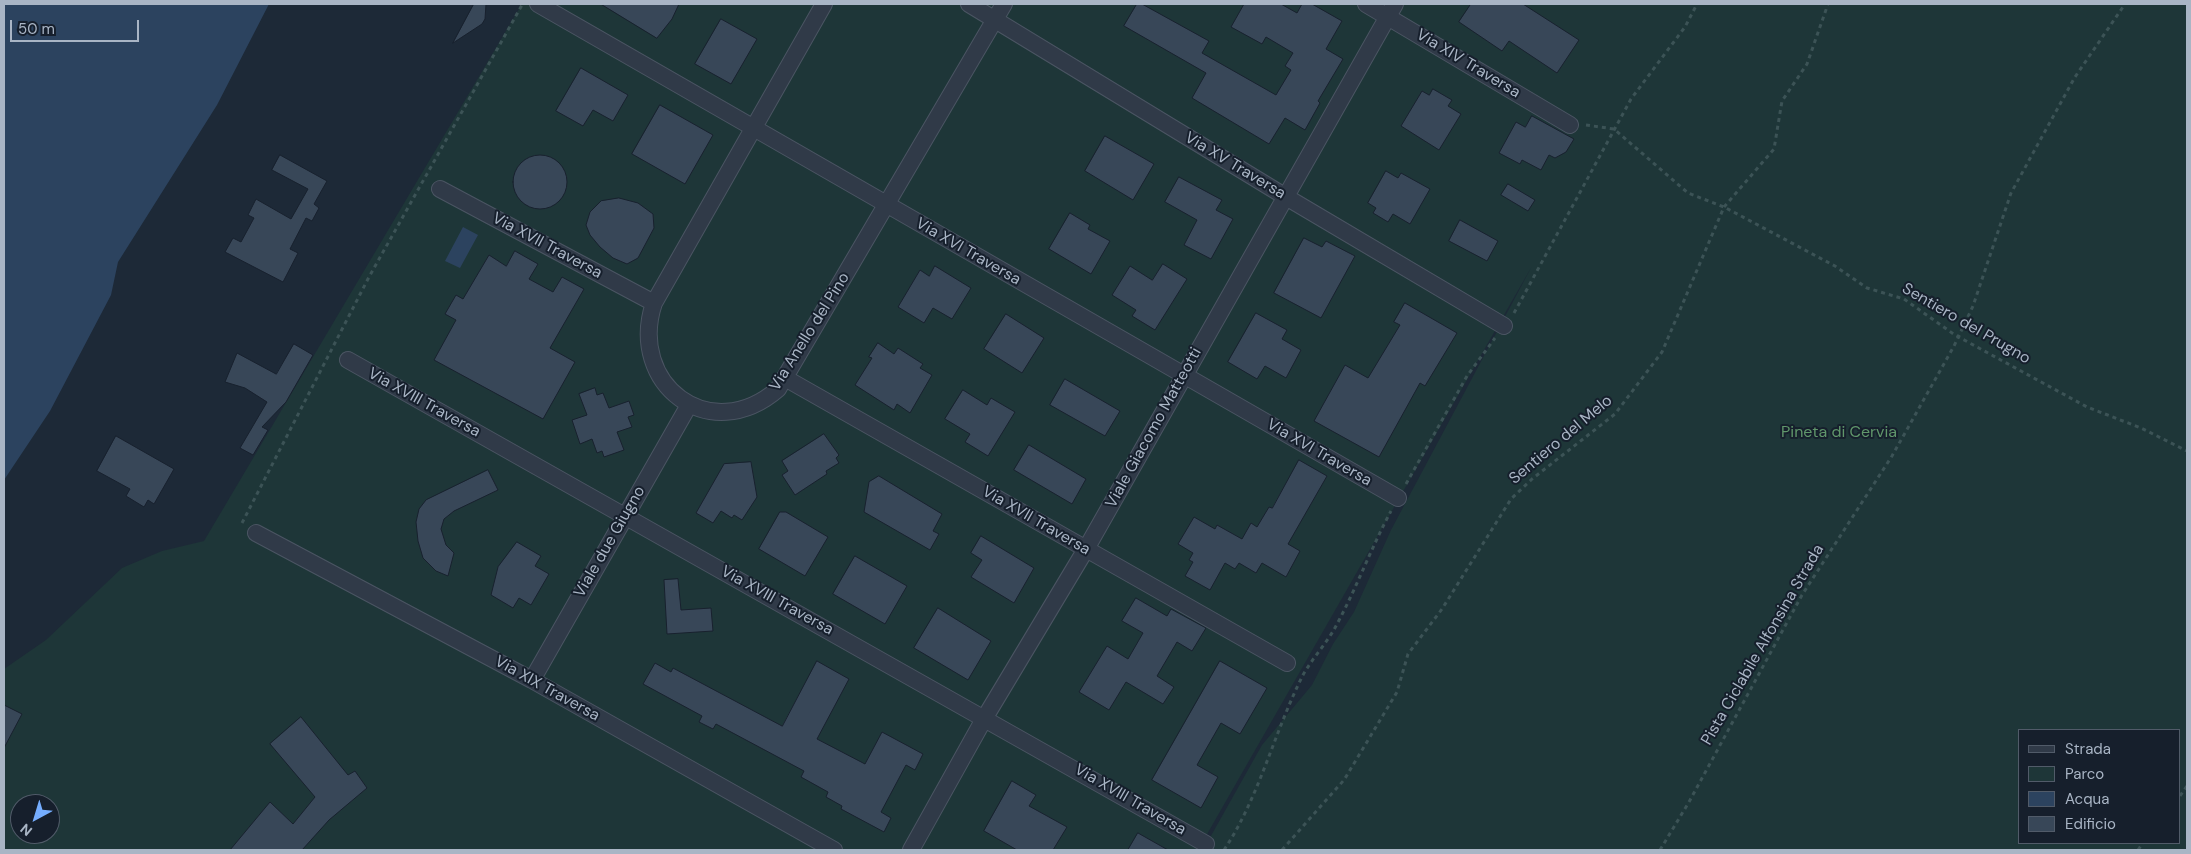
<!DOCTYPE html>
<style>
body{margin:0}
#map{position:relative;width:2191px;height:854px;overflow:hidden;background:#1d2937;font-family:"DM Sans",sans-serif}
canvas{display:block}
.frame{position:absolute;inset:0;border:5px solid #a9b5c5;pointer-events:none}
.legend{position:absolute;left:2018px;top:729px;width:162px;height:115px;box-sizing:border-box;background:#161f2c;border:1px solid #515b69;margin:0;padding:6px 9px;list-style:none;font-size:15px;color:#a9b5c5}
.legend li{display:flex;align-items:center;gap:10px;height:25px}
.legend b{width:25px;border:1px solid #515b69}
.north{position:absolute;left:10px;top:794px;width:50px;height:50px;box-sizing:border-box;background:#161f2c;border:1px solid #515b69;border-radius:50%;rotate:219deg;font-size:14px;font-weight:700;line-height:20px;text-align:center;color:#a9b5c5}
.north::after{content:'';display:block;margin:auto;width:18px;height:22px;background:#75adff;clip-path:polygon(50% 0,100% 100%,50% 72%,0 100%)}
.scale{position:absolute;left:10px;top:20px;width:129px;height:22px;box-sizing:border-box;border:2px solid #a9b5c5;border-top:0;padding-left:6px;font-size:15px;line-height:18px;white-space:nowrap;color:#a9b5c5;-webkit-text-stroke:4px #161f2c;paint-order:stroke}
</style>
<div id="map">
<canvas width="2191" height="854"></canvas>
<div class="frame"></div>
<ul class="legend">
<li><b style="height:6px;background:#303a48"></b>Strada</li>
<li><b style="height:14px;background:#1e3638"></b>Parco</li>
<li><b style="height:14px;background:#2c435f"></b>Acqua</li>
<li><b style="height:14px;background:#384758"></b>Edificio</li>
</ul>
<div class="north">N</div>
<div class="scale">50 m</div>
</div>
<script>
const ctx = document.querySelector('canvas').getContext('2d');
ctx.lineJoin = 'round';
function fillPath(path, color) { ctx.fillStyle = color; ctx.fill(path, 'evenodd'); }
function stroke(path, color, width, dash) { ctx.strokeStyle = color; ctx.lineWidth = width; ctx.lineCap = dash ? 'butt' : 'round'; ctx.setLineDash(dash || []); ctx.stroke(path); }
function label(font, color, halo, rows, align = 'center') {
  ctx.font = font + ' "DM Sans",sans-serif'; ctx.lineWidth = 4; ctx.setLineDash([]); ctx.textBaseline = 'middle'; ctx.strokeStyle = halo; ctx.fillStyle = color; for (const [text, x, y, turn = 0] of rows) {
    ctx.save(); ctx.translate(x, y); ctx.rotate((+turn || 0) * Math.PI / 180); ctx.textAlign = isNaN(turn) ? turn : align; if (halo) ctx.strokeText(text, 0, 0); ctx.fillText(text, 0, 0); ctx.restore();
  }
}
const green = new Path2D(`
 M522,4H2187V850H1203L1262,745L1312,685L1333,644L1354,612L1391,530L1532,266L1198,850H4V669L46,640L122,568L162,551L204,541ZM2020,730H2180V843H2020ZM20,804H50V834H20Z`);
const water = new Path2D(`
 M4,4H269L217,105L118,262L111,295L50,411L4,480Z
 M463,227L478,235L460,268L445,261Z`);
const building = new Path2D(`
 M474,4H486L485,19L482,24L453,43Z
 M601,4H679L672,19L657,38Z
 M1137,4H1142L1209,41L1202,53L1276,95L1291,70L1285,66L1293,53L1266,37L1262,44L1231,27L1244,4H1281L1297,13L1302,4H1312L1342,21L1326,49L1343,59L1318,101L1320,103L1305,130L1285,118L1269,144L1192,98L1206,73L1124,26Z
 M1471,4H1523L1579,40L1557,73L1509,41L1502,51L1459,22Z
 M721,19L757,39L731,84L695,64Z
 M581,68L628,95L613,121L593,110L583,126L556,111Z
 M1433,89L1452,100L1448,106L1461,114L1439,150L1401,126L1422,91L1429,95Z
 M660,105L713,135L685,184L632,154Z
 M1532,116L1574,139L1566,152L1555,158L1549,155L1541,170L1522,160L1520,164L1499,153L1516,122L1525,127Z
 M1105,136L1154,164L1133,200L1085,171Z
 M280,155L327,181L314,204L319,208L312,221L306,218L290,249L298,253L283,282L225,252L233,238L241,242L254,218L248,215L256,199L291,219L308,189L272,170Z
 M513 182a27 27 0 1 1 54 0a27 27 0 1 1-54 0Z
 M1386,171L1398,178L1401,173L1430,189L1410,224L1393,214L1388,222L1373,213L1376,208L1368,203Z
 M1179,177L1222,200L1216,210L1233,219L1211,259L1184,245L1197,220L1165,202Z
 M1508,184L1535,200L1528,211L1501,195Z
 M619,198L638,203L653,214L654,228L638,258L627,264L613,258L600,247L590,235L586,225L590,212L601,201Z
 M1070,213L1090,225L1088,229L1110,241L1091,274L1049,249Z
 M1460,220L1498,241L1487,261L1449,241Z
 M1304,238L1322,247L1326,241L1355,256L1321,318L1274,293Z
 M515,251L538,264L529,279L553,292L562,277L584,289L550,348L575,362L543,419L434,360L456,320L445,314L456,295L463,299L489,255L506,266Z
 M1163,264L1187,279L1155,330L1132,316L1136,310L1112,295L1130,266L1152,280Z
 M935,266L971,288L952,319L933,308L924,323L898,307L920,270L929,276Z
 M1405,303L1457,333L1425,386L1420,383L1379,457L1314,421L1345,365L1368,378L1400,325L1394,322Z
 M1256,313L1287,330L1282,339L1301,350L1286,378L1265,366L1257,379L1228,362Z
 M1006,314L1044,338L1022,373L984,349Z
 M878,343L894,354L898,348L923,364L920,368L932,375L910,413L897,404L894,410L855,385L872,358L869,357Z
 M294,344L313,355L286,402L262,427L268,430L253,455L240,448L267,402L245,388L225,382L237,353L276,374Z
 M1065,379L1120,411L1105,436L1050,405Z
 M595,388L597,395L603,393L609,408L629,401L634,415L628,417L632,427L617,432L624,450L604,457L602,451L597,453L592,439L580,444L572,420L587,415L579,394Z
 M963,390L987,405L991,398L1015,412L988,456L965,442L970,434L945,419Z
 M824,434L839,455L836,458L839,463L826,471L827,474L795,495L782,475L788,471L782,461Z
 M116,436L174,469L154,504L148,500L144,507L126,496L130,489L97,471Z
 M1029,445L1086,479L1072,504L1014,470Z
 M1299,460L1327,476L1288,544L1300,551L1286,577L1262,563L1256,573L1239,563L1235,569L1225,563L1210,590L1185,576L1193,562L1189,560L1193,553L1178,544L1194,517L1215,529L1217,525L1242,539L1251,523L1257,527L1269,507L1272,508Z
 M751,462L757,497L742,520L734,515L732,518L721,511L713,523L696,513L724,464Z
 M488,470L498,490L454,511L444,519L441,529L446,545L454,553L448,576L436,571L423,558L418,541L416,522L419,509L426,500Z
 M879,476L942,514L933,531L939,534L930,550L864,512L869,482Z
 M780,512H786L828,537L805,576L759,549Z
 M981,536L1034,568L1014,603L971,577L982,560L971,553Z
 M517,542L541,556L535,566L549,574L531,605L519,598L513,608L491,595L498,567Z
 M855,556L907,586L885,624L833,594Z
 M678,579L681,610L711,608L713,631L667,634L664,580Z
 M1136,598L1167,616L1171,609L1206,628L1192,651L1177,642L1157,676L1174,687L1163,704L1126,682L1109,710L1079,692L1107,646L1128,659L1143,633L1122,621Z
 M938,608L991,641L968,680L914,648Z
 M817,661L849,679L817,739L865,764L882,732L923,754L915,770L906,765L881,812L891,818L884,832L841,809L842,806L826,797L828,792L801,777L804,771L716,724L713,729L699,722L702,716L643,684L655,663L671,672L673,668L782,726Z
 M1220,661L1267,688L1240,734L1221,723L1197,765L1218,777L1201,808L1152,780Z
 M4,705L22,714L4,748Z
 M301,717L348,775L355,771L367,788L329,820L302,850H230L270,802L293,824L315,797L270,744Z
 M1012,781L1036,795L1029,806L1067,827L1053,850H1017L984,831Z
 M1138,833L1168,850H1128Z`);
const path = new Path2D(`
 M1586,125L1614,129L1688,193L1724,207L1835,266L1867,288L1904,299L1955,335L2087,407L2141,428L2187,451
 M1514,313L1631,99L1685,27L1697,4
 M1406,484L1467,376L1495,338
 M242,523L369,277L522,5
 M2180,796L2187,786
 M1224,850C1260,796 1274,732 1303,675C1313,657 1328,642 1337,624C1357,587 1371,548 1391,511
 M1282,850L1344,780L1397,692L1408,654L1442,609L1511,499L1532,479L1615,414L1662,352L1724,207L1774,149L1782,101L1807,64L1828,4
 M1660,850L1689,802L1802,595L1892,456L1954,346L1973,306L2011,193L2075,77L2125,4
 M2138,850L2143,843`);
const minor = new Path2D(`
 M538,4L1398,498
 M824,4L654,303C627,384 710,448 778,389L1004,4
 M969,4L1286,197L1504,326
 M1366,4L1570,125
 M440,189L654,303
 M348,360L1206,844
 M785,378L1287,663
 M256,533L532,680L834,850
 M532,680L689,405
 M911,850L984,719L1086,549L1395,4`);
const streetNames = [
 ["Via XIV Traversa",1468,64,31],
 ["Via XV Traversa",1235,166,31],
 ["Via XVII Traversa",547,246,28],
 ["Via XVI Traversa",968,252,30],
 ["Sentiero del Prugno",1966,324,30],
 ["Via Anello del Pino",810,332,-58],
 ["Via XVIII Traversa",424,403,29],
 ["Viale Giacomo Matteotti",1154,428,-61],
 ["Sentiero del Melo",1561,440,-40],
 ["Via XVI Traversa",1319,453,30],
 ["Via XVII Traversa",1036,521,30],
 ["Viale due Giugno",610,542,-60],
 ["Via XVIII Traversa",777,601,29],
 ["Pista Ciclabile Alfonsina Strada",1763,645,-60],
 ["Via XIX Traversa",547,689,29],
 ["Via XVIII Traversa",1130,800,30]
];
const parkNames = [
 ["Pineta di Cervia",1839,433]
];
fillPath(green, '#1e3638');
fillPath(water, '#2c435f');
fillPath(building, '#384758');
stroke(building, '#18212e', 1);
stroke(minor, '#4b5563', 18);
stroke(path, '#3c5356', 3, [4, 4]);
stroke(minor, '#303a48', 16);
label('16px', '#a9b5c5', '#161f2c', streetNames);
label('16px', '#60976b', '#161f2c', parkNames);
</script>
